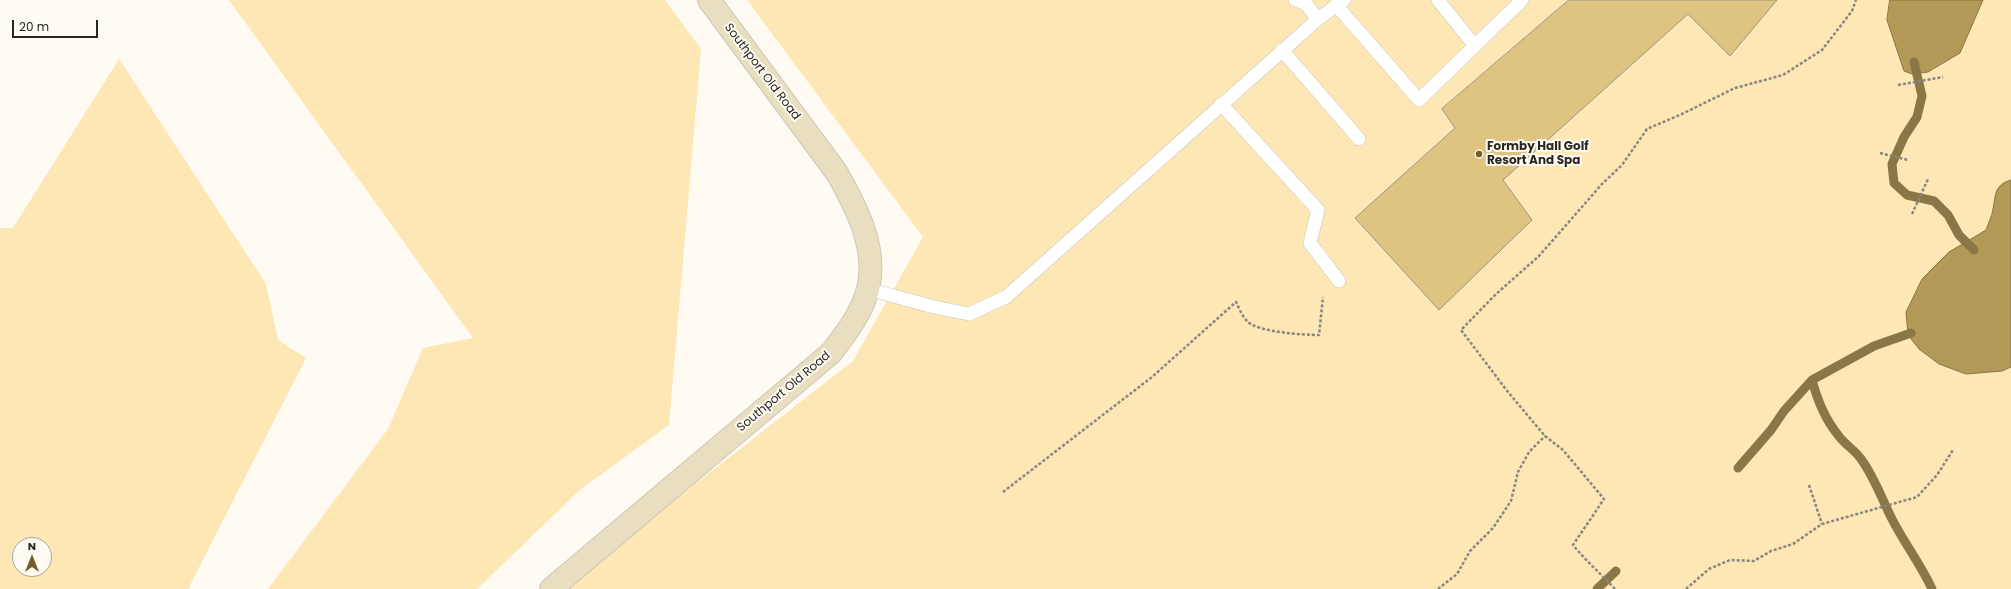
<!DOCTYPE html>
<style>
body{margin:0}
#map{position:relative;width:2011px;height:589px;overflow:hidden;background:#fffbf2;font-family:Poppins,sans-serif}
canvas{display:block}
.north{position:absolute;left:12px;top:537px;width:40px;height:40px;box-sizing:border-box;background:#fffbf2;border:1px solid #a9a69f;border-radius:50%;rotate:0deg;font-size:11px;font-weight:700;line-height:16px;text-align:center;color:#292722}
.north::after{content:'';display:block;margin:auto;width:14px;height:18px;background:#705d2c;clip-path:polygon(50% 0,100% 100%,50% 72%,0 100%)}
.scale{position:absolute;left:12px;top:20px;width:86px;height:18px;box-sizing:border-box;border:2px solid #292722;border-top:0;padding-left:5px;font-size:12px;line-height:14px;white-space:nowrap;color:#292722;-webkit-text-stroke:3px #fffbf2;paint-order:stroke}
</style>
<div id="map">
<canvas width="2011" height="589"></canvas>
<div class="north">N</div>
<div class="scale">20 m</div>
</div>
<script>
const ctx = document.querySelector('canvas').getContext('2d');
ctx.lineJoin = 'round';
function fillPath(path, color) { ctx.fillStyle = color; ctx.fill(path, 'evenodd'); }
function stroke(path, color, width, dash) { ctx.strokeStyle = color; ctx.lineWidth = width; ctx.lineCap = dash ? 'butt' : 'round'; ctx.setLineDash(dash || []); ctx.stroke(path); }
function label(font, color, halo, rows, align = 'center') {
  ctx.font = font + ' Poppins,sans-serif'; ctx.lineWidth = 4; ctx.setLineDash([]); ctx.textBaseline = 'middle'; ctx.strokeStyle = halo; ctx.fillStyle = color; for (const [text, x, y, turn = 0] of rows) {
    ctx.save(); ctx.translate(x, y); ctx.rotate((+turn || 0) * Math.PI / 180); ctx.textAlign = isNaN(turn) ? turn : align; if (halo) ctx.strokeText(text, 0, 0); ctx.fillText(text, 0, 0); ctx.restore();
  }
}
const green = new Path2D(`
 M229,0H665L701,49L669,425L581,489L477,589H268L388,429L423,348L473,338Z
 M747,0H2011V589H560L853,361L923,237Z
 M119,59L266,284L278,340L306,358L188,589H0V228H13ZM20,545H44V569H20Z`);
const water = new Path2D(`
 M1890,0H1983L1960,53L1928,72L1912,74L1904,71L1887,20Z
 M2011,180V367L2002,371L1966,374L1939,364L1919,349L1908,335L1906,312L1922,279L1949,252L1986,230C1988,224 1992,216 1993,209C1996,194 1994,185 2011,180Z`);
const stream = new Path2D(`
 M1914,62L1922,96L1917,117L1904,137L1892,164L1894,183L1907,195L1934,201L1948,215L1959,235L1974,250
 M1812,380C1817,399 1825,419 1838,435C1844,444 1855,450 1861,459C1875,478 1882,500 1893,521C1905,544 1921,565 1932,589
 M1738,468L1771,430L1784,411L1812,380L1874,346L1911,333
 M1597,589L1616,571`);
const building = new Path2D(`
 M1569,0H1777L1730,56L1688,14L1503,180L1532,220L1439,310L1355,218L1455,128L1442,109Z`);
const path = new Path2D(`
 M1898,85L1943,77
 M1880,153L1908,160
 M1912,214L1928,179
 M1809,485L1822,524
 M1003,492L1152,377L1236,302C1239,308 1242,316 1247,321C1256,332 1304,335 1319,335L1323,297
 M1438,589L1457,574L1470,551L1493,528L1511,501L1518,472L1529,452L1545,436
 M1615,589C1601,574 1586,561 1573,545L1604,499L1563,450L1545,436L1508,392L1461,330L1495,295L1539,256L1602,184L1622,165L1647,129L1684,113L1735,88L1783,75L1822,50L1852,11L1856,0
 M1686,589L1709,569L1730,560L1754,561L1771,551L1793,544L1822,524L1917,497L1937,475L1953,450`);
const lane = new Path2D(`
 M1295,0L1306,4L1318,19
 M1438,0L1475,46
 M1336,5L1419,100L1522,0
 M1282,50L1359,139
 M1221,104L1318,210L1310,243L1339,281
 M868,289L934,307L969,314L1006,297L1318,19L1344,0`);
const secondary = new Path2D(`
 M551,589L831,353C846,333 862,313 868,289C878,248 856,207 837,173L709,0`);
const markers = [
 [1479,154,4,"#705d2c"]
];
const streetNames = [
 ["Southport Old Road",762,72,53],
 ["Southport Old Road",784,392,-40]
];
const poiNames = [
 ["Formby Hall Golf",1487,147],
 ["Resort And Spa",1487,161]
];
fillPath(green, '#fce7b5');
fillPath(water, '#b39957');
stroke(water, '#8a7747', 1);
stroke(stream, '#8a7747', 9);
fillPath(building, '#dfc481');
stroke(building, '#9b9688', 1);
stroke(lane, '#cdc7b9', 14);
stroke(secondary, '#cdc7b9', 24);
stroke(path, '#8a8780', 2.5, [3, 2]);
stroke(lane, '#fff', 13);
stroke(secondary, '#e9dec0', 22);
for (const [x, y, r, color] of markers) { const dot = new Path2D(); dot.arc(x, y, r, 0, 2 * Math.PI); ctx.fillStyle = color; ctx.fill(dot); stroke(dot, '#fffbf2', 1.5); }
label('12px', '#292722', '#fffbf2', streetNames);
label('bold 12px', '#292722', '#fffbf2', poiNames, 'left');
</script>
